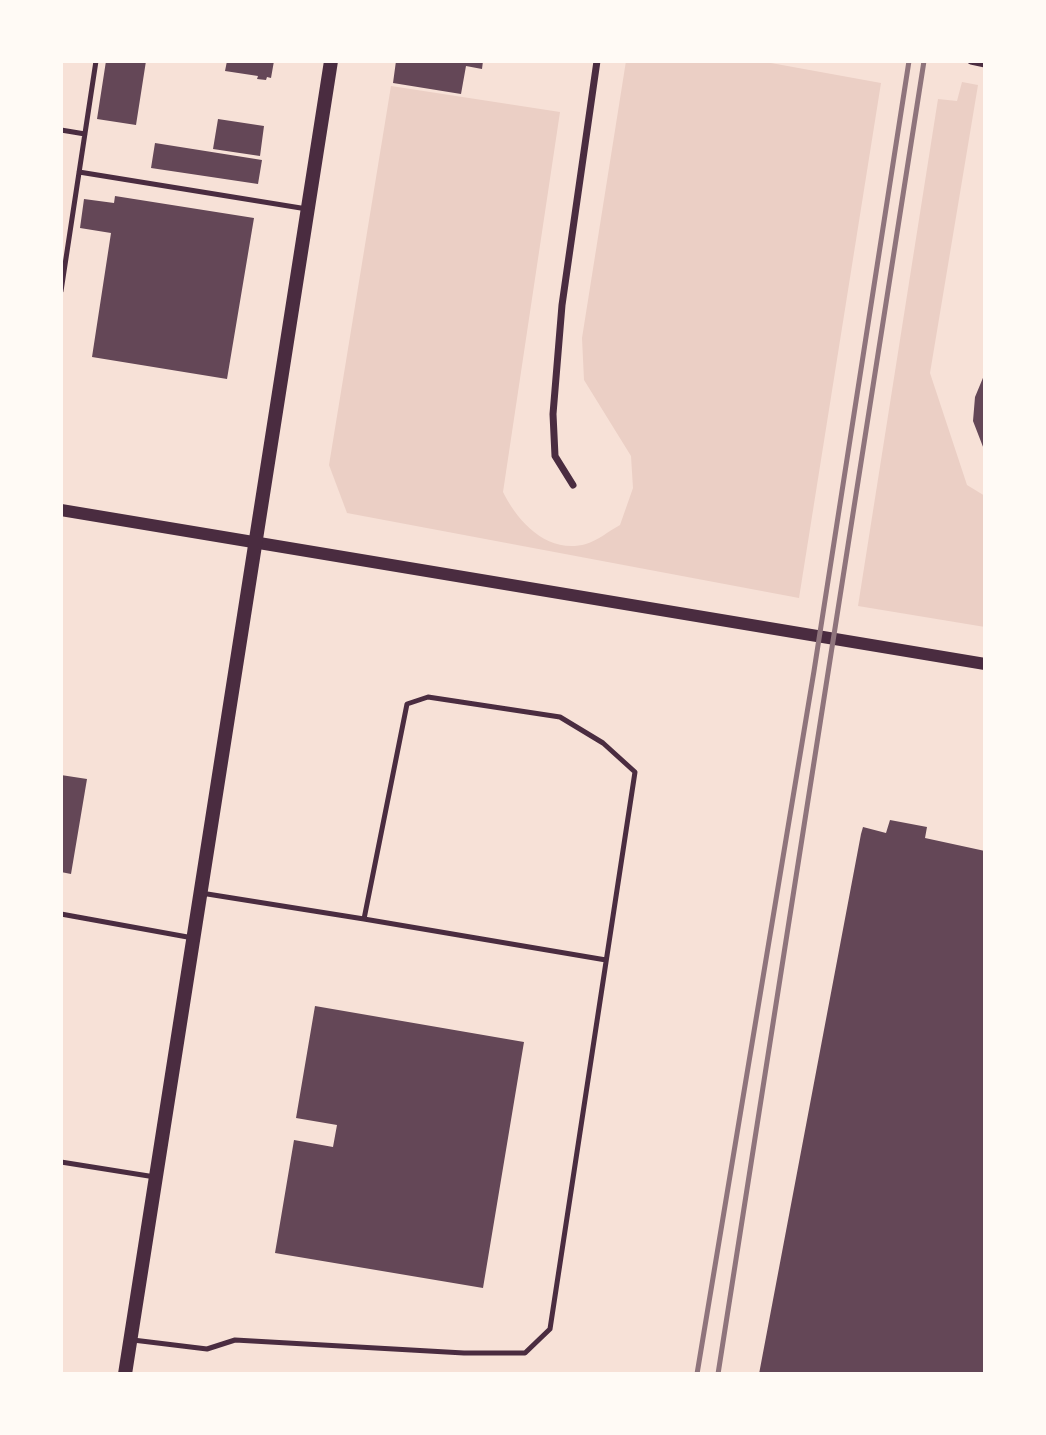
<!DOCTYPE html>
<style>
body{margin:0}
#map{position:relative;width:1046px;height:1435px;overflow:hidden;background:#f7e1d7;font-family:"Work Sans",sans-serif}
canvas{display:block}
.frame{position:absolute;inset:0;border:63px solid #fffaf5;pointer-events:none}
</style>
<div id="map">
<canvas width="1046" height="1435"></canvas>
<div class="frame"></div>
</div>
<script>
const ctx = document.querySelector('canvas').getContext('2d');
ctx.lineJoin = 'round';
function fillPath(path, color) { ctx.fillStyle = color; ctx.fill(path, 'evenodd'); }
function stroke(path, color, width, dash) { ctx.strokeStyle = color; ctx.lineWidth = width; ctx.lineCap = dash ? 'butt' : 'round'; ctx.setLineDash(dash || []); ctx.stroke(path); }
const green = new Path2D(`
 M626,61H760L881,83L799,598L347,513L329,465L391,86L560,112L503,492C517,521 548,555 586,544C597,541 609,531 620,525L633,488L631,456L584,380L582,338Z
 M962,82L978,85L930,373L967,485L985,496V627L858,606L938,99L957,101Z`);
const building = new Path2D(`
 M106,61H146L136,125L97,119Z
 M227,61H274L271,78L267,77L266,80L257,79L258,76L225,71Z
 M396,61H483L482,69L466,66L461,94L393,83Z
 M218,119L264,126L260,156L213,149Z
 M155,143L262,160L258,184L151,168Z
 M115,196L254,218L227,379L92,357L111,233L80,228L84,199L114,203Z
 M985,373V452L973,421L975,397Z
 M61,775L87,779L71,874L61,872Z
 M890,820L927,827L925,838L985,851V1374H759L861,834L863,827L886,833Z
 M315,1006L524,1042L483,1288L275,1253L294,1140L333,1147L337,1125L296,1118Z`);
const service = new Path2D(`
 M61,130L85,134
 M79,172L307,209
 M61,291L96,61
 M201,893L364,919
 M61,914L193,938
 M61,1162L155,1177
 M133,1340L207,1349L235,1340L464,1353H525L550,1329L635,772L603,743L560,717L428,697L407,704L364,919L606,960`);
const minor = new Path2D(`
 M971,61L985,64
 M573,485L555,456L553,414L562,305L597,61`);
const tertiary = new Path2D(`
 M61,510L985,664`);
const secondary = new Path2D(`
 M125,1374L331,61`);
const rail = new Path2D(`
 M697,1374L814,671L909,61
 M718,1374L924,61`);
fillPath(green, '#ebcfc5');
fillPath(building, '#644757');
stroke(service, '#4a2c40', 5);
stroke(minor, '#4a2c40', 7);
stroke(tertiary, '#4a2c40', 12);
stroke(secondary, '#4a2c40', 14);
stroke(rail, '#8f747c', 5);
</script>
